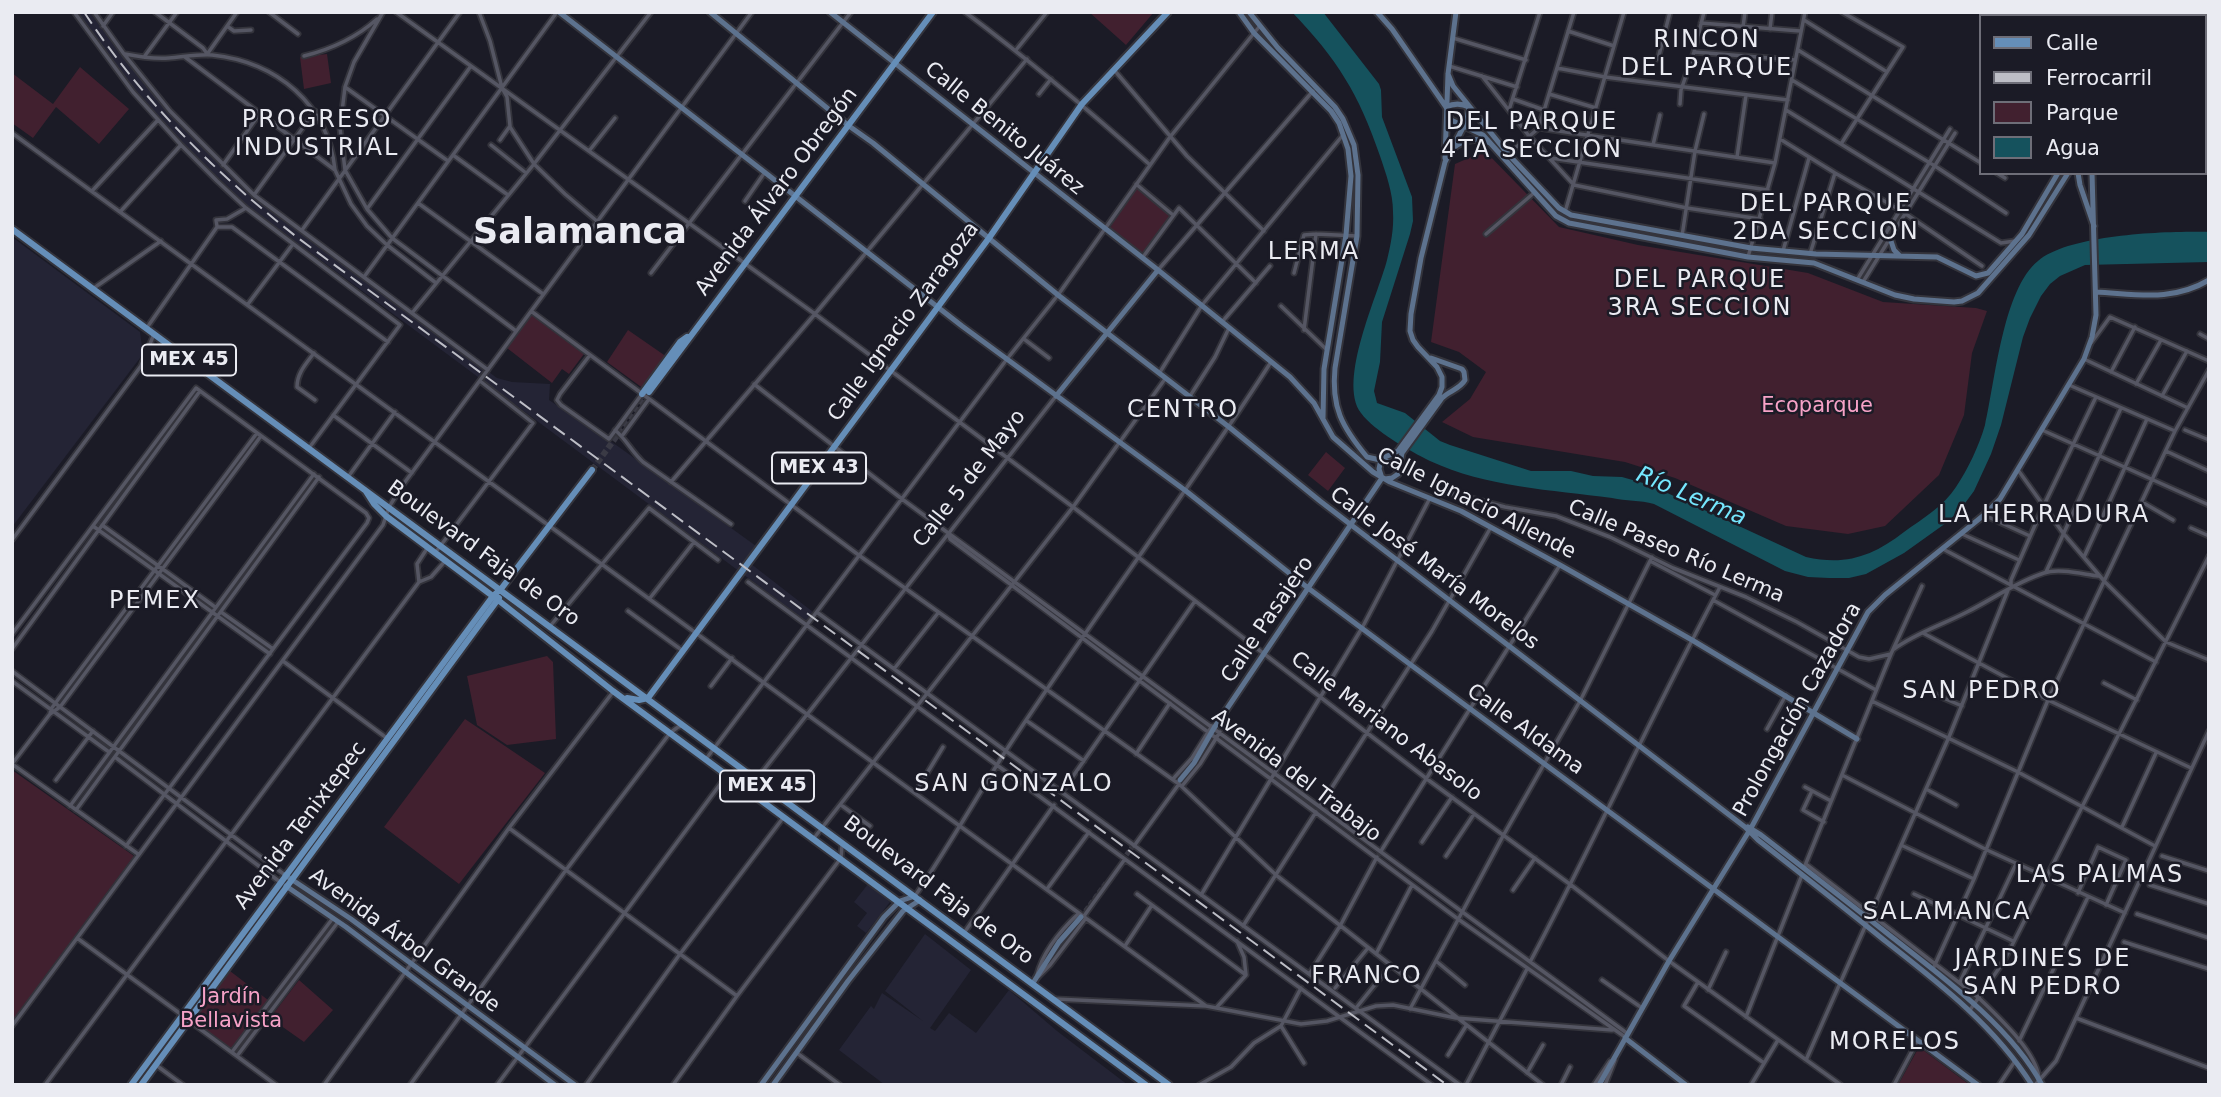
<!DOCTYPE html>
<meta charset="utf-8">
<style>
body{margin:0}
#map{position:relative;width:2221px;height:1097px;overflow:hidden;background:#1b1b26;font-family:"DejaVu Sans",sans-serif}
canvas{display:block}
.frame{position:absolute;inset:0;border:14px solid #eaebf2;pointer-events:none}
.legend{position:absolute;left:1979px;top:14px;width:228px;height:161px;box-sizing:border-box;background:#1b1b26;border:2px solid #6e6e78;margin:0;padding:9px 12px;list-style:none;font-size:21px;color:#eaebf2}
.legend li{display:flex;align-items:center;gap:14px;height:35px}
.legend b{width:35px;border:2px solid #6e6e78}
</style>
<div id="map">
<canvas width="2221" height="1097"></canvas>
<div class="frame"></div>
<ul class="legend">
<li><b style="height:9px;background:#658eb8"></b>Calle</li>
<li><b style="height:9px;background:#bdbec6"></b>Ferrocarril</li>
<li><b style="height:19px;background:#41202f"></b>Parque</li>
<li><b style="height:19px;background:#15525d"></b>Agua</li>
</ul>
</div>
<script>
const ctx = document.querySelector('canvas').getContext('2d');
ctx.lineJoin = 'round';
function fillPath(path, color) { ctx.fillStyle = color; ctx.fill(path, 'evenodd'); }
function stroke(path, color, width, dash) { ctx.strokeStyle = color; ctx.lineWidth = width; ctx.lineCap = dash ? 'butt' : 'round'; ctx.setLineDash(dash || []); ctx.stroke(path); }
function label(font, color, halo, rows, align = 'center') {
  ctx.font = font + ' "DejaVu Sans",sans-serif'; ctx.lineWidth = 5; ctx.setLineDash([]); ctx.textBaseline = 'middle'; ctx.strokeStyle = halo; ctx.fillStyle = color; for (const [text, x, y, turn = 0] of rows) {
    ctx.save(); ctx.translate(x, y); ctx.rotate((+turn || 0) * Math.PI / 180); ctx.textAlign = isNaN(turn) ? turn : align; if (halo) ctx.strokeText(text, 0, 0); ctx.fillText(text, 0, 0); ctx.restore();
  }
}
const built = new Path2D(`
 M77,12H90L117,50L176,120L255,198L497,378L512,382L550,384L549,400L619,447L756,546L746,560L813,612L806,621L248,206L165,126L105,55Z
 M12,237L140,332L143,354L12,527Z
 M868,884L890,902L866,933L857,926L867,913L854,902Z
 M925,934L971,970L930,1028L935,1031L949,1013L976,1033L1009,990L1057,1031L1128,1085H885L839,1050L871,1006L874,1009L882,993L923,1021L885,991Z`);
const green = new Path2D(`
 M1089,12H1154L1126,45Z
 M327,54L331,83L304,89L300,57Z
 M80,67L129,109L99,144L56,107L33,138L12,123V73L53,104Z
 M1485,151L1559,227L1638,245L1808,273L1883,302L1976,308L1987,311L1972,353L1964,415L1939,475L1885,526L1848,534L1786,526L1675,478L1625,462L1473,437L1442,422L1470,399L1486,372L1459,352L1431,342L1455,164Z
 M1137,186L1172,216L1144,257L1109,229Z
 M531,314L584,354L569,374L562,369L552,383L507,348Z
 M628,330L667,357L644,389L607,362Z
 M1326,452L1345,468L1328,491L1308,475Z
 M547,656L553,662L556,739L507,745L477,725L467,676Z
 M465,719L545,773L459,884L384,827Z
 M12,770L134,856L12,1021Z
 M230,971L268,1000L232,1050L192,1021Z
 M299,980L333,1010L304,1042L270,1018Z
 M1919,1047L1970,1085H1898Z`);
const water = new Path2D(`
 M1292,12H1323L1379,84L1381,90L1382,117L1412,197L1413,221L1410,234L1382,322L1380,362L1374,391L1377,403L1405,413L1440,441L1450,445L1531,471H1571L1593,476L1622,477L1650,485L1806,557C1846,566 1873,556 1904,532C1922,519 1944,506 1956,487C1968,469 1979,446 1985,425C1995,382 2003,289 2038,261C2070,234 2167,231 2209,232V262L2085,265L2060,276L2050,284L2041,296L2030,318L2023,337L2001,425L1991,454L1974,491L1960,510L1946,523L1904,553L1866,574L1849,578H1829L1808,577L1785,571L1654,504C1640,500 1626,501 1612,498C1552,490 1486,487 1430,461C1410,451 1374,431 1361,413C1337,381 1378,295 1387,260C1391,244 1394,228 1393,212C1393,193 1386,174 1380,156C1359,94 1337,59 1292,12Z`);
const secondaryTunnel = new Path2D(`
 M1122,861L1135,843
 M1081,917L1106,883`);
const primaryTunnel = new Path2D(`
 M592,470L649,392`);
const street = new Path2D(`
 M74,12L133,92L181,145L217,181L246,208L400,325L309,448
 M94,12L124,54L170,111L254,195L488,370
 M155,12L203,48L208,55
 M269,12L298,34
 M383,12L354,62L345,87L340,128L345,170L367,209L392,238L516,331
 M396,12L815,314L1073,507L1427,779L1571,885L1669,961L1841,1085
 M479,12L490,41L502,88L507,97L510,126L500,140
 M965,12C1029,60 1090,111 1149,164
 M1804,20L1887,72
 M1701,23L1800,31
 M103,26L113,12
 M227,26L234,31L251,30
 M1743,27L1745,12
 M1770,29L1772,12
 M1568,31L1614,46
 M1453,38L1526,60
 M1016,50L1047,12
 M1798,50L1981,163
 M1694,52L1795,60
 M208,53L237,12
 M125,54C140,57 154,59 169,58C183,57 198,54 212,55C277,62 328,104 335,170
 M304,56C332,49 356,38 377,19
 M144,57L177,12
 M185,57L335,170L351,204L367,226L387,245L436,283
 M1658,59L1670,12
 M1449,66L1517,87
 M1557,68L1605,77L1788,100
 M2205,69L2209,66
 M1115,71L1187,156L1264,231
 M2205,74L2209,97
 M1482,76L1529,136L1574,185L1687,208L1760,219
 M1792,80L1935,166L2006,213
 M345,87L448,161
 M1039,94L1051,79
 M1549,94L1596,108
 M1513,99L1544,110
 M1680,104L1681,90L1694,52L1704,12
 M1509,110L1540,12
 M1786,110L2001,243L2015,241
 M510,127L534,164L565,194L598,222
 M1539,127L1574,12
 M1539,128L1775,163
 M12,133L1206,1006
 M2205,133L2209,132
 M1780,139L1835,173L1900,210L1982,266
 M1841,144L1903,47L1842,12
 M491,145L526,173
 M1653,145L1660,115
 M589,151L615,118
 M2205,151L2209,150
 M1508,154L1539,128
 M453,155L508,195
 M1737,157L1746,95
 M1551,158L1768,190
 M223,165L260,113
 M1997,173L2005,178
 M1136,184L1173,215
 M92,191L158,120
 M254,195L315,111
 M745,201L765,172
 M418,203L543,294
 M367,209L471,66
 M120,212L180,146
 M1565,212L1624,12
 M217,226L216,220L227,219L246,208
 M302,230L460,12
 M1486,234L1535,192
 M1682,236L1695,151L1704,114
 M1783,251L1809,158
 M1810,254L1835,173
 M1143,257L1179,208L1256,283
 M1748,257L1775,163L1805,12
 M1158,270L1313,91
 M651,273L851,12
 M1294,273L1304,235L1316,234L1357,236
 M364,277L557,12
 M1857,280L1950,129
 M1863,282L1955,133
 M94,288L161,241
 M248,304L293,244
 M1281,306L1327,350
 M531,311L860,556L1179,784L1276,875L1543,1085
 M412,313L534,164L651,12
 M1222,322L1270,266
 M146,329L217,227H232L388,342
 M1304,330L1316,234
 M2200,334L2209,339
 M1024,339L1049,358
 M2091,343L2110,317L2209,361
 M314,353C306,364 297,373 297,387L315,400
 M590,355L560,394L557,400L561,405L609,439L642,394
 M2084,359L2188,408
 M1160,372L1202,305L1343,135
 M2111,372L2135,327
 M754,384L902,499L1628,1034
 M2136,384L2161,340
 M2069,385L2175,431
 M1190,396L1215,357L1229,328
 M2162,396L2187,351
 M333,415L412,473
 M615,430C626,439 632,452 643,462L731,524
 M2042,430L2209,505
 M2185,430L2209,440
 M622,436L649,399
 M2166,451L2209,471
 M2018,470L2063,533L2105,582L2166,642L2209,660
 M348,477L395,412
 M671,482L815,314L1027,59
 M1440,493L1455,494L1505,507L1556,516L1610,537L1673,568L1746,597L1797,622L1859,657L1869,659L1891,654
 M2142,502L2173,520
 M1984,515L2030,536
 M102,525L215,607
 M93,526L270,654
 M2191,528L2209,536
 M948,533L950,539L1458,919L1625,1037
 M1962,534L2019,560
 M12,540L141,366L154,334
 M1943,549L2156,662
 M435,553L533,423L480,381
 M2084,557L2147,419
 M1650,561L1715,595
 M2046,572L2121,408
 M419,582L417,564L428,547
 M748,582L1432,1085
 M2011,586V580L2043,507L2096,397
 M650,598L694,542
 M1713,600L1876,690
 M628,611L683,651
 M221,612L273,649
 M818,613L1460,1085
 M551,625L649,508L718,560
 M1923,633L2048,700L2191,768
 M12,634L196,388L366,513L369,518L367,523L126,846
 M12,649L200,391
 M1894,649C1916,633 1942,625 1967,612C1993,599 2016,582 2044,573C2059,568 2082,574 2098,576
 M283,661L388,739
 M894,669L938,613
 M12,671L285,875
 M12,681L109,752
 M2104,683L2137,700
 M711,686L732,658
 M1932,693L1962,706
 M1872,701L2018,772L2155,846
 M50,714L60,707L261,436
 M1027,721L1084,761
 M1767,729L1786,695
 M1136,754L1170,703
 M115,757L280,882
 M706,759L1007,359L1058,295L1170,137L1259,27
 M12,764L50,714L51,709L257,433
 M12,764L138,854
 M1842,775L1987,850L2125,913
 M1173,779L1192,758L1212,726
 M56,780L93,731
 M1182,786L1200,764L1220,732
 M1805,787L1831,801
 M1926,789L1956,805
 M748,790L1056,396
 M1812,791L1803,810L1824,822
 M1062,792L1195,601
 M915,793L943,747
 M841,805L870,826
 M70,806L314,474
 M1320,806L1432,631L1491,527
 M76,810L319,477
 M2122,827L2156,753
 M509,828L737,996
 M814,838L1073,507L1165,379
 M1422,842L1452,797
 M1901,845L1974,879
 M1134,846L1179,784
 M1381,851L1560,565
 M1446,856L1474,814
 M2162,856L2209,871
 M1807,865L1979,998C1999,1018 2034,1049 2039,1077
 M1804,868L1891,654L1922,586
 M2150,885L2209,904
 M1047,889L1089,832
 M1513,890L1535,858
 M2078,893L2098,847L2126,860L2106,905
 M1137,894L1246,975
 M1914,894L2013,941
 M1201,895L1362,628L1430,498
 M915,896C947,849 975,800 1005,752C1091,620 1186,495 1271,362
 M2137,914L2209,938
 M1084,916L1125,859
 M1243,926L1316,812
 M964,933L1054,805
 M77,938L182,1015
 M2124,942L2209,969
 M1125,946L1152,905
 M1376,954L1412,885
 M1436,961L1465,985
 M1530,962C1596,838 1654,710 1720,587
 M1933,969L1974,879L2048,700L2175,431L2209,370
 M1310,973L1340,926L1377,857
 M1037,975C1043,951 1061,930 1079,913
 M1039,976L1050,965L1086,918
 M1602,980L1642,1008
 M1698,982L1684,1006L1764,1063
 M1960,982L2016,864
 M1335,988L1368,948
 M1708,990L1726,952
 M1055,999L1206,1006L1301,1024L1327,1021L1376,1006L1393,1005L1456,1018L1612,1030
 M1217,1007L1246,975L1244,957L1237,941
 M1356,1008L1390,966
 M1410,1009L1503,836L1580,701L1652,557
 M1970,1010L2004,961L2209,556
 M1746,1017L1802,875
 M2076,1018L2209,1068
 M188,1020L276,1085
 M12,1026L383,525L389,507L402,486L752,12
 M1281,1026L1304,1063
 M2019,1041L2088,897
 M232,1052L333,918
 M797,1053L840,1085
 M1448,1055L1466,1026
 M237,1056L338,922
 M1806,1060L1949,737L2008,590
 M156,1065L183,1085
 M1527,1073L1543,1045
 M45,1085L419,582L431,577L446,560
 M324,1085L509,828L613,692
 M410,1085L566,870L670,733L678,727L683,726
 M497,1085L727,775
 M586,1085L680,954L783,818
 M673,1085L737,996L841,858L842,845
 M1199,1085L1231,1067L1254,1043L1281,1026L1301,988
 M1466,1085L1527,969
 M1561,1085L1570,1067
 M1594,1085L1610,1061
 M1605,1085L1615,1060
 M1751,1085L1778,1040
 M1894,1085L1918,1040
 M1999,1085L2015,1061
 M2035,1085L2056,1061L2209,731`);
const secondary = new Path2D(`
 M559,12L962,326L1186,491L1308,588L1411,665L1978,1085
 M710,12L849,126L873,143L1058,295L1229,427L1320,501L1745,827L1758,840C1800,873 1842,906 1884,940C1939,983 1994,1025 2032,1085
 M830,12L1158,270L1290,377L1314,403L1333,437L1373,472L1390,482L1461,511L1560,565L1692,640L1857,739
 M1239,12L1254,33L1331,111L1339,123L1348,149L1351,176L1346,235L1324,369L1323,418
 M1249,12L1278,48L1335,107L1343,119L1354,145L1358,175L1357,236L1335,368C1331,407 1342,427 1367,457L1389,462L1400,471
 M1377,12L1392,29L1446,107L1451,120L1483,135L1556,216L1569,223L1748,257L1814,263L1895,295L1914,299L1954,302L1962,301L1978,293L2029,235L2068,173
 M2147,16L2149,12
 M2164,16L2167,12
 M1448,74L1453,86L1508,154L1559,208L1571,215L1751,248L1816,254L1937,257L1976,276L1988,273L2022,234L2058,173
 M1453,148C1465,139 1476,137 1490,143
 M1445,158L1448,74L1456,12
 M2078,173L2080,185L2094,226
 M1890,238L1894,250L1900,256
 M2096,292C2137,294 2172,302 2209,280
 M1056,396L1158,270
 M1381,475L1379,469L1381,459L1398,451L1439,395L1442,387V377L1437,367L1418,347L1413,340L1410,331L1411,314L1421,258L1445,162L1467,120L1469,107C1461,103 1454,103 1446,107
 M1385,479L1392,478L1398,474L1402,453L1442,398C1449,391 1460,389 1465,380L1464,372L1462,369L1431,358
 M1180,780L1194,763L1214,728L1382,478
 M1748,827L1761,835C1805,869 1849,903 1893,938C1943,977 2012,1028 2042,1085
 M285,875L351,919L575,1085
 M286,886L346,927L555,1085
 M1033,983L1059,942L1081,917
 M1625,1038L1686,1085
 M761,1085L884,917L900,901L915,896
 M773,1085L848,981L903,911L920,900
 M1599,1085L1669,961L1751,828L1868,612L1885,595L1984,515L2000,499L2084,359L2092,337L2096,315L2092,173`);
const primary = new Path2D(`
 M12,229L1169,1085
 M649,392L933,12
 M642,394L680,342L687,337
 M365,490L374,504L386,516L498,600L613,691L1146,1085
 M627,698L639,700L648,698L989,238L1082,104L1168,12
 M131,1085L493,596L501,589L592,470
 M141,1085L499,598`);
const rail = new Path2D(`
 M84,12C142,100 215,173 298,238L1447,1085`);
const shields = [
 [189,360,94],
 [819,468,94],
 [767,786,94]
];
const shieldNames = [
 ["MEX 45",189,360],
 ["MEX 43",819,468],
 ["MEX 45",767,786]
];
const streetNames = [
 ["Calle Benito Juárez",1004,129,39],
 ["Avenida Álvaro Obregón",777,192,-53],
 ["Calle Ignacio Zaragoza",904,322,-54],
 ["Calle 5 de Mayo",970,479,-52],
 ["Calle Ignacio Allende",1476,504,27],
 ["Calle Paseo Río Lerma",1676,552,23],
 ["Boulevard Faja de Oro",483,554,36],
 ["Calle José María Morelos",1434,569,37],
 ["Calle Pasajero",1268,620,-56],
 ["Prolongación Cazadora",1798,710,-61],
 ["Calle Mariano Abasolo",1386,727,37],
 ["Calle Aldama",1525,730,36],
 ["Avenida del Trabajo",1296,776,37],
 ["Avenida Tenixtepec",301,826,-53],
 ["Boulevard Faja de Oro",938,891,37],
 ["Avenida Árbol Grande",404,941,36]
];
const parkNames = [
 ["Ecoparque",1817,407],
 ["Jardín",231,998],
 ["Bellavista",231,1022]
];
const waterNames = [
 ["Río Lerma",1691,497,23]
];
const quarterNames = [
 ["RINCON",1707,41],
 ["DEL PARQUE",1707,69],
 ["PROGRESO",317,121],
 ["INDUSTRIAL",317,149],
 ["DEL PARQUE",1532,123],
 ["4TA SECCION",1532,151],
 ["DEL PARQUE",1826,205],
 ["2DA SECCION",1826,233],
 ["LERMA",1314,253],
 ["DEL PARQUE",1700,281],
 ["3RA SECCION",1700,309],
 ["CENTRO",1183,411],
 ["LA HERRADURA",2044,516],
 ["PEMEX",155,602],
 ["SAN PEDRO",1982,692],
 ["SAN GONZALO",1014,785],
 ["LAS PALMAS",2100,876],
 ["SALAMANCA",1947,913],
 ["JARDINES DE",2043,960],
 ["SAN PEDRO",2043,988],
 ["FRANCO",1367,977],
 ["MORELOS",1895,1043]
];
const townNames = [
 ["Salamanca",580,234]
];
fillPath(built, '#242435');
fillPath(green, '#41202f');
fillPath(water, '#15525d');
stroke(secondaryTunnel, '#3a3a45', 5, [5, 2.5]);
stroke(primaryTunnel, '#3a3a45', 6, [6, 3]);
stroke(street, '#34343c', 7);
stroke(secondary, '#34343c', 9);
stroke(primary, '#34343c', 10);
stroke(street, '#555663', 3.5);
stroke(secondary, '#5d728e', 5);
stroke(primary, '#658eb8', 6);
stroke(rail, '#bdbec6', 2, [14, 7]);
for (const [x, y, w] of shields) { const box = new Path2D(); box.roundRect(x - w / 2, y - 15.5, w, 31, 5); ctx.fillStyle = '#1b1b26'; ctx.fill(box); stroke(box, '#eaebf2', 2); }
label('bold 19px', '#eaebf2', null, shieldNames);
label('21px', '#eaebf2', '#1b1b26', streetNames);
label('21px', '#f6a2c7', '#1b1b26', parkNames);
label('italic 23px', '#75e7fe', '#1b1b26', waterNames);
ctx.letterSpacing = '2px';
label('24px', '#eaebf2', '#1b1b26', quarterNames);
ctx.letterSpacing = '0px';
label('bold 35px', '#eaebf2', '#1b1b26', townNames);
</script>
